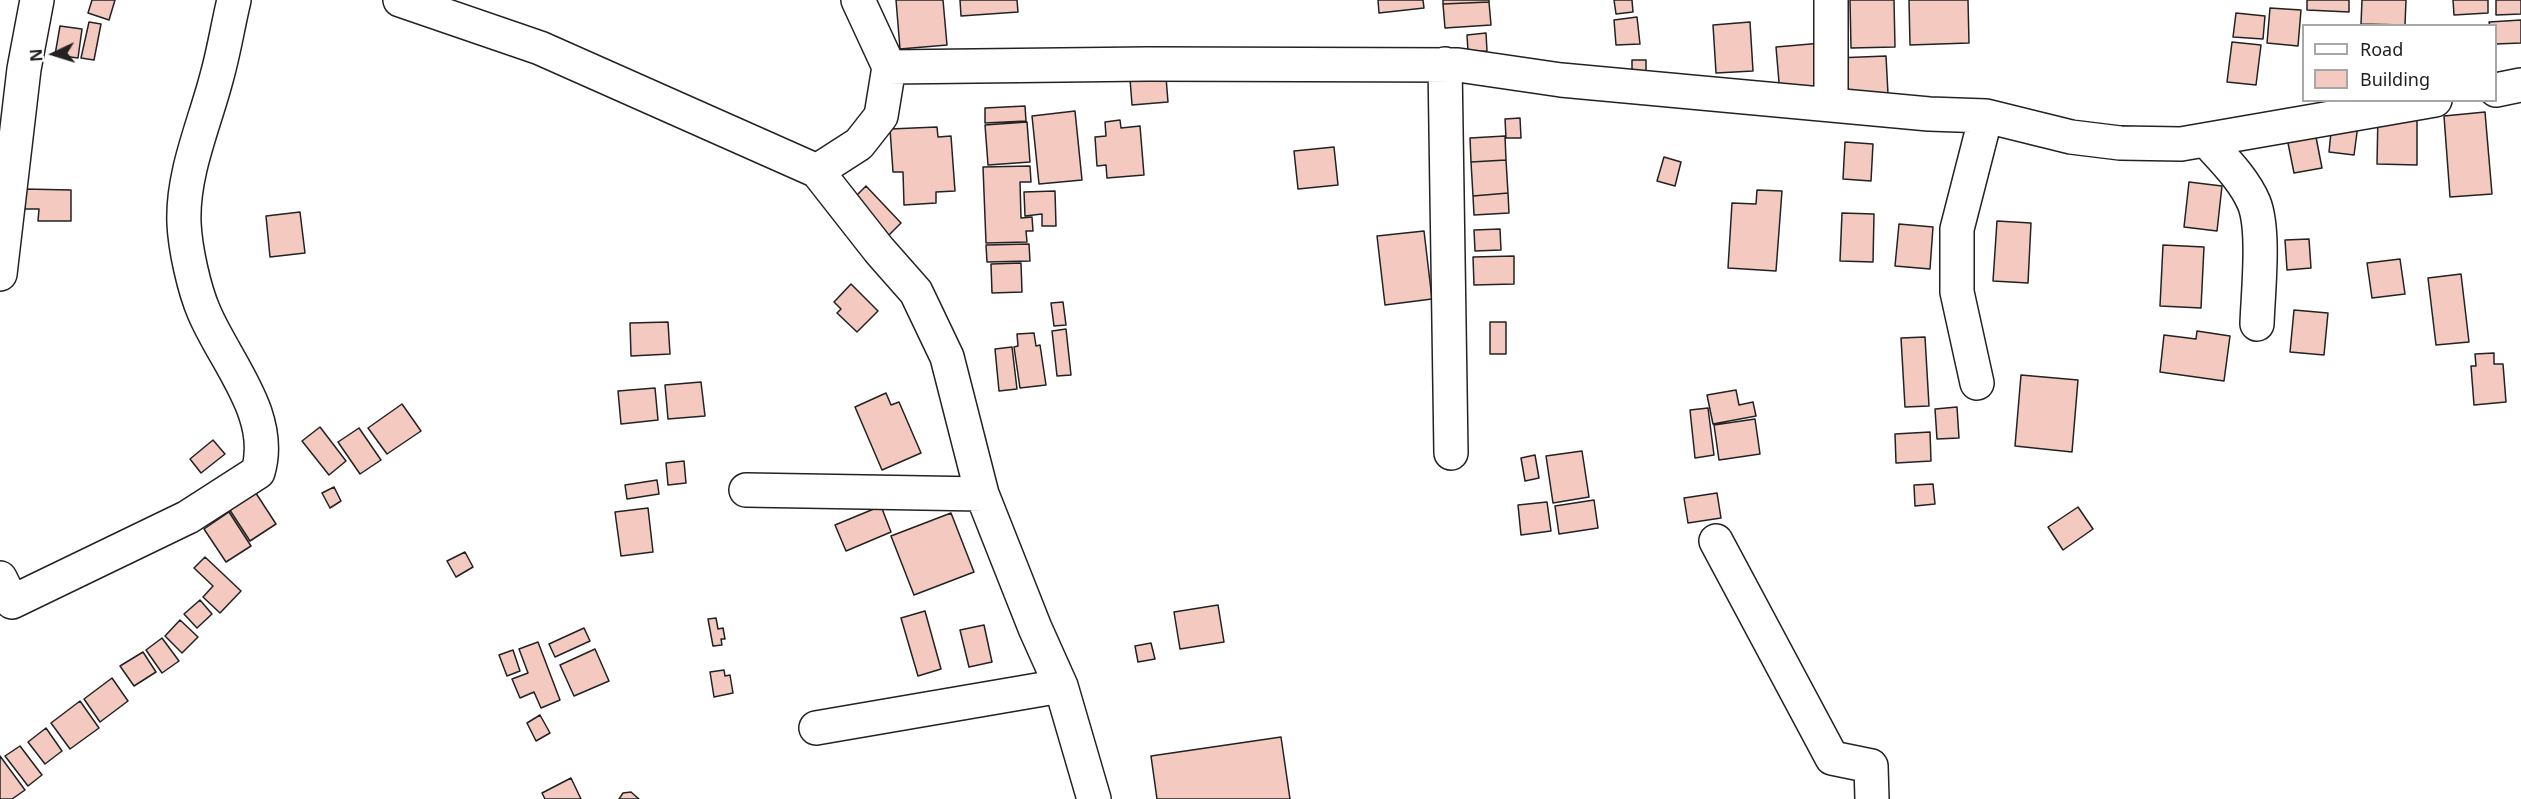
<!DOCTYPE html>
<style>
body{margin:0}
#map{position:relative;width:2521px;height:799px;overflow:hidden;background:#fff;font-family:"Noto Sans",sans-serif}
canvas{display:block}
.legend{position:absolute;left:2302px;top:24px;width:195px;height:78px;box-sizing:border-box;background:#fff;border:2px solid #a7a7a7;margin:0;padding:8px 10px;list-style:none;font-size:18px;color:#222}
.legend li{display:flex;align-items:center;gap:12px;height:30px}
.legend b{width:30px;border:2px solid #a7a7a7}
.north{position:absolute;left:24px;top:24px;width:60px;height:60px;-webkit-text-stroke:4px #fff;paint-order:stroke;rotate:266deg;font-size:16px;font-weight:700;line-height:24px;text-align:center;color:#222}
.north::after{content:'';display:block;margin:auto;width:21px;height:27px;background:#222;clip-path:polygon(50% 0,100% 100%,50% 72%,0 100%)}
</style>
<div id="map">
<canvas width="2521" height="799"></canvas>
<ul class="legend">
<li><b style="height:8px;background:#fff"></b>Road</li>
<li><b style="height:16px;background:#f3c9c0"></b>Building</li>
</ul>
<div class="north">N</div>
</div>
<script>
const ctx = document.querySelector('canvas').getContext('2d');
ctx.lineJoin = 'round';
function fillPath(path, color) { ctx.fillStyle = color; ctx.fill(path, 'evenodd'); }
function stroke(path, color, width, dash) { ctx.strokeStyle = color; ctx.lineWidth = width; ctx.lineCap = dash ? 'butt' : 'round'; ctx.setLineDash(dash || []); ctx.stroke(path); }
const building = new Path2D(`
 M92,0H115L109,20L88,13Z
 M896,0H943L947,45L900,49Z
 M960,0H1017L1018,12L961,16Z
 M1378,0H1423L1424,8L1379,13Z
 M1443,0H1489V2L1443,4Z
 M1614,0H1632L1633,12L1616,14Z
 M1850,0H1894L1895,47L1851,48Z
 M1909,0H1968L1969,43L1910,45Z
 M2307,0H2349V12L2307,10Z
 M2362,0H2406L2405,25L2361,24Z
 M2453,0H2488V13L2454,15Z
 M2496,0H2521V14L2496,15Z
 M1489,2L1491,25L1445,28L1443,4Z
 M2270,8L2301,10L2298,46L2267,43Z
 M2236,13L2265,16L2263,39L2233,37Z
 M1637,17L1640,44L1616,45L1614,20Z
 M2521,20V43L2496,44V26H2490L2489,22Z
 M89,22L101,24L94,60L81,58Z
 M1750,22L1753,71L1716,73L1713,25Z
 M60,26L82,29L78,58L55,55Z
 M1486,33L1487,51L1468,52L1467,35Z
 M2232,42L2261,45L2256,85L2227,82Z
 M1822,43L1826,91L1780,94L1776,47Z
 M1886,56L1888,94L1837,95L1836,58Z
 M1632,60H1646V78H1632Z
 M1166,77L1168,102L1132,105L1130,79Z
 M1025,106L1026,121L985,123V108Z
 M1075,111L1082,180L1039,184L1032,116Z
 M2485,112L2492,194L2450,197L2444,116Z
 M2378,114L2417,115V165L2377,164Z
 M1520,118L1521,138H1506L1505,119Z
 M1120,120L1121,128L1140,126L1144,175L1107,178L1106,165L1097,166L1095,137L1106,136L1105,122Z
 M1027,122L1030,162L988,165L985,125Z
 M2332,122L2358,125L2354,155L2329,152Z
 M937,127L938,137L951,136L955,191L936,192V203L904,205L903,172H893L890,129Z
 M2315,132L2322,168L2294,173L2287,138Z
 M1505,136L1506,160L1471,162L1470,138Z
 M1845,142L1873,144L1871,181L1843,179Z
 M1334,147L1338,185L1298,189L1294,151Z
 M1664,157L1681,162L1675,186L1657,181Z
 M1506,160L1508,193L1473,196L1471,162Z
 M1030,166L1031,182H1020L1021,218L1032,217L1033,231H1026L1027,242L986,243L983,167Z
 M2189,182L2222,186L2217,231L2184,227Z
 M866,186L901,223L882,242L853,199Z
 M24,189L71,190V221H38L39,209H25Z
 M1757,190L1782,191L1776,271L1728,268L1732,203L1756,204Z
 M1055,191L1056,226H1042V214L1025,216L1024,192Z
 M1508,193L1509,213L1474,215L1473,196Z
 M300,212L305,253L270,257L266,216Z
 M1842,213L1874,214L1873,262L1840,261Z
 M1997,221L2031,223L2028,283L1993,281Z
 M1899,224L1933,227L1930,269L1895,266Z
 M1500,229L1501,250L1475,251L1474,230Z
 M1424,231L1432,299L1385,305L1377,236Z
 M2309,239L2311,268L2287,270L2285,240Z
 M1029,244L1030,261L987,262L986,245Z
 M2163,245L2204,247L2201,308L2160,306Z
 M1514,256V284L1474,285L1473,257Z
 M2400,259L2405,294L2372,298L2367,263Z
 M1021,263L1022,292L992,293L991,264Z
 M2461,274L2469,342L2436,345L2428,278Z
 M851,284L878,311L857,332L837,313L841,309L834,302Z
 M1063,302L1066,325L1054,326L1051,303Z
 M2294,310L2328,313L2324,355L2290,352Z
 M668,322L670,354L631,356L630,323Z
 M1490,322H1506V354H1490Z
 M1066,329L1071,375L1057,376L1052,331Z
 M2197,331L2230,336L2224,381L2160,372L2164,335L2196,339Z
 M1034,333L1036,346L1040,345L1046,385L1020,388L1014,347L1018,346L1017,334Z
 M1925,337L1929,406L1905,407L1901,338Z
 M1012,347L1017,389L999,391L995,349Z
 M2494,353V364H2503L2506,402L2474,405L2471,366H2476L2475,354Z
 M2021,375L2078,380L2072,452L2015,446Z
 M701,382L705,416L668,419L665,385Z
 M655,388L658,420L621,424L618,391Z
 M1736,390L1739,405L1753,402L1756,416L1713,424L1707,395Z
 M886,393L891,405L899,402L921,453L882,470L855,407Z
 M402,404L421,431L387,454L368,428Z
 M1957,407L1959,438L1937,439L1935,409Z
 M1708,408L1714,455L1695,458L1690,410Z
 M1755,419L1760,454L1719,460L1714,425Z
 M320,427L346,461L329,475L302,441Z
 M359,428L381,460L360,474L338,442Z
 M1930,432L1931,461L1896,463L1895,434Z
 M213,440L225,454L201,473L190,459Z
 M1582,451L1589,497L1553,503L1546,456Z
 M1535,455L1539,478L1525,481L1521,458Z
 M684,461L686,483L668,485L666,463Z
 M657,480L659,494L627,499L625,485Z
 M250,484L276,524L250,541L224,501Z
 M1933,484L1935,504L1915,506L1914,485Z
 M334,487L341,501L330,508L322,493Z
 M1717,493L1721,518L1688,523L1684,498Z
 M1594,500L1598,528L1559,534L1555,506Z
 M1547,502L1551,531L1521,535L1518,505Z
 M881,506L891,532L846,551L835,525Z
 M2078,507L2093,529L2063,550L2048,527Z
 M648,508L653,552L621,556L615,512Z
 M229,512L251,546L226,562L204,529Z
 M951,513L974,572L914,595L891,536Z
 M465,552L473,567L456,577L447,561Z
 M205,557L241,591L220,613L203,597L213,586L194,568Z
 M200,600L212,614L197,628L184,614Z
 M1218,605L1224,642L1180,649L1174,612Z
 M925,611L941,669L918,676L901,618Z
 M716,618L718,629L723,628L725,639H721L722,645L713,646L708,619Z
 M180,620L198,637L182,653L165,636Z
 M984,625L992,662L969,667L960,630Z
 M584,628L590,641L555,657L549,644Z
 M162,638L179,661L162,673L146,650Z
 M538,642L560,700L541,708L534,692L520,698L512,679L528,673L519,649Z
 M1151,643L1155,659L1138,662L1135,646Z
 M595,649L609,681L574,696L560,665Z
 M513,650L520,671L507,676L499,655Z
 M143,652L156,672L134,686L120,666Z
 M724,670L725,676L730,675L733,693L714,697L710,672Z
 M112,678L128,701L100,722L84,699Z
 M80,701L99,728L70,749L51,723Z
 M540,715L550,733L536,741L527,723Z
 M46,728L62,751L45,764L28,742Z
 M1281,737L1290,799H1157L1151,756Z
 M20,746L42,775L28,786L5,756Z
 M0,756L25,790L12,799H0Z
 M571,778L581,799H545L542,793Z
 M631,792L639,799H619L623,793Z`);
const minor = new Path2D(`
 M400,0L540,48L817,171L859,144L881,116L889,67L858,0
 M1831,0V105
 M1445,64L1451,453
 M889,67L1148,64L1458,65L1561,80L1929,114L1986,116L2071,137L2120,143L2181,144L2435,100
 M2496,90L2521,85
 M2206,140C2223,159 2244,179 2254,203C2265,230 2258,293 2257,324
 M817,171L879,250L916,292L947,357L982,494L1035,628L1061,686L1094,799
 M0,274L24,69L37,0
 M1977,383L1957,292V229L1986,116
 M746,490L982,494
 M1716,541L1832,758L1871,766L1872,799
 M0,578L12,602L188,517L258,472C275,415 225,362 204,312C194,289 185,248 184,223C182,173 205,123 217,76C224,51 228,25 234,0
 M816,728L1061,686`);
fillPath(building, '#f3c9c0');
stroke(building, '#222', 1.5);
stroke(minor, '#222', 36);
stroke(minor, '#fff', 33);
</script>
